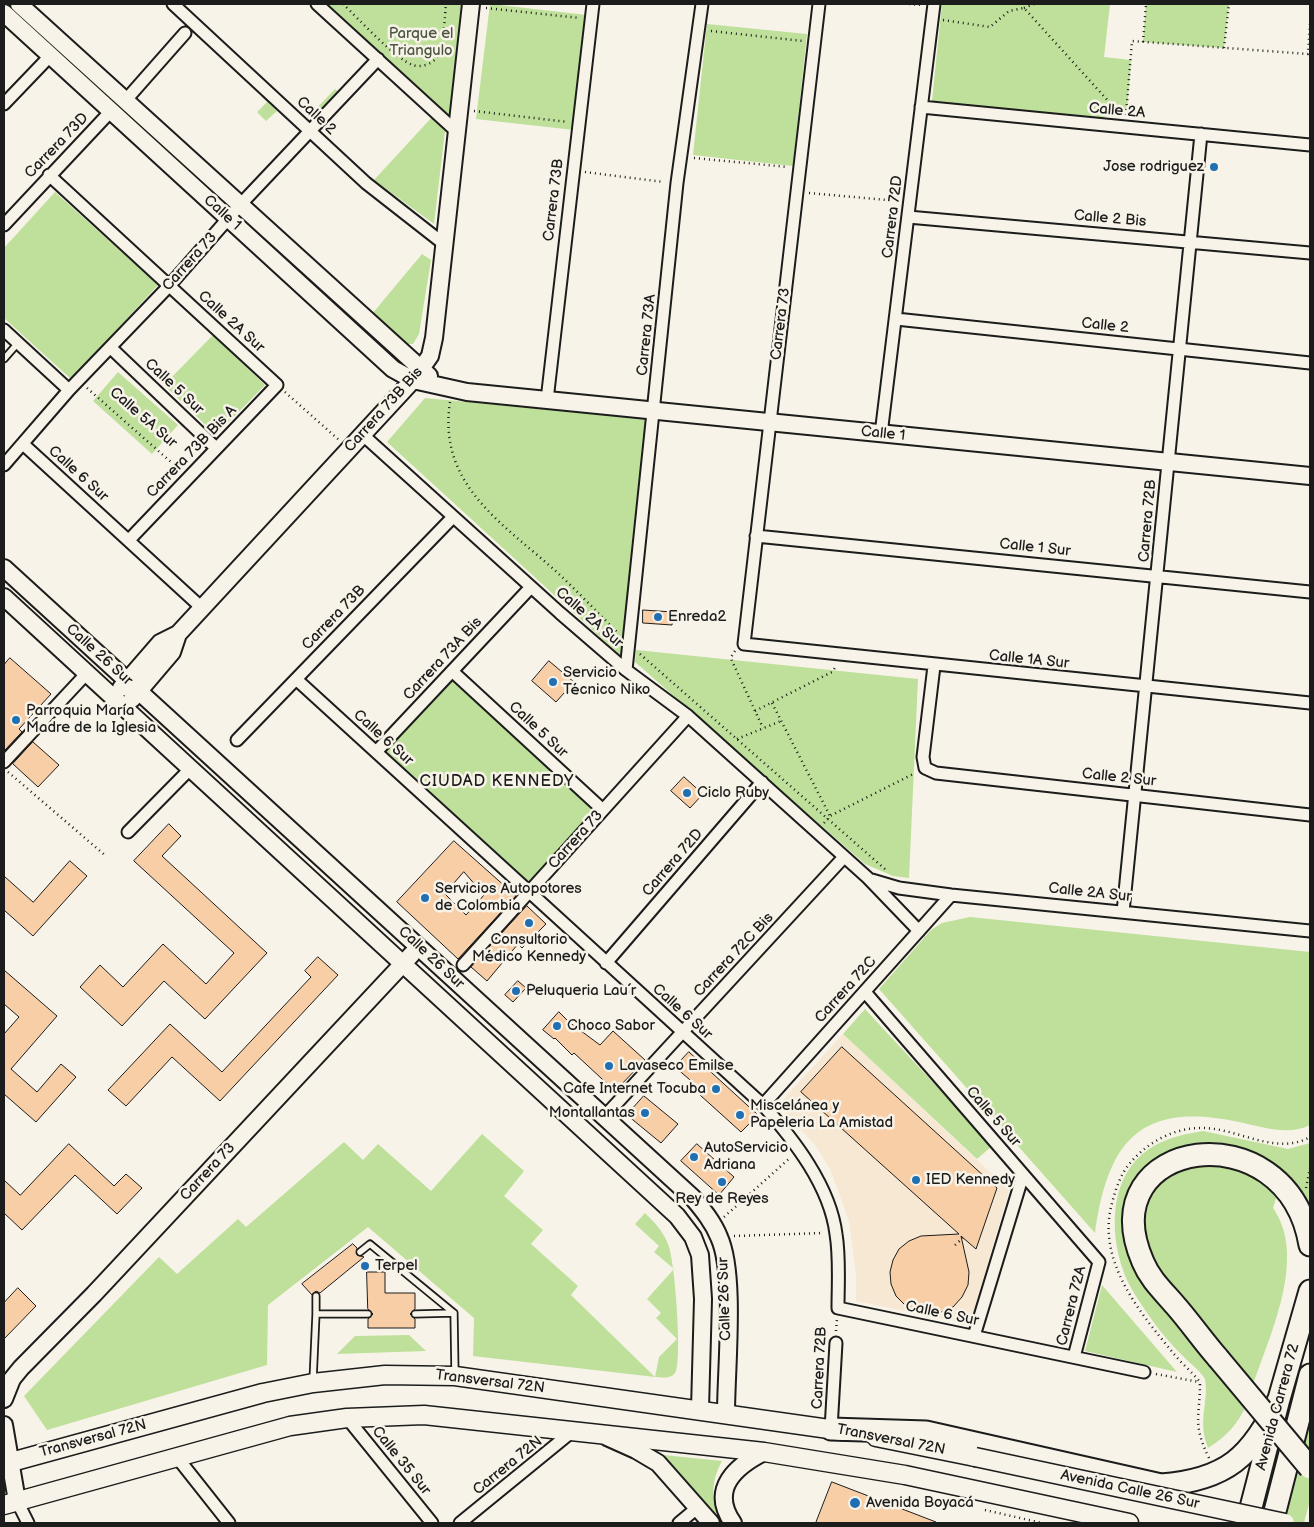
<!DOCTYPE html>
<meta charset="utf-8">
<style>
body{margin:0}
#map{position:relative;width:1314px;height:1527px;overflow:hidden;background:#f7f3e8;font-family:"Balsamiq Sans",sans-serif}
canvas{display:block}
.frame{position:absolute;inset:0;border:5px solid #1c1c1c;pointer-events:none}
</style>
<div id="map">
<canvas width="1314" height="1527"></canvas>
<div class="frame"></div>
</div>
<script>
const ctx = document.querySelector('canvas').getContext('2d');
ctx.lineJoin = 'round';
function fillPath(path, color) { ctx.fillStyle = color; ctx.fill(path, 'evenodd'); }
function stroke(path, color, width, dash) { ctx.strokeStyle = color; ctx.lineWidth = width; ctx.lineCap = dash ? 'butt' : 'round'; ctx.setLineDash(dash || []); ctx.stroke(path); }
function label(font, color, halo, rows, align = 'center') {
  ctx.font = font + ' "Balsamiq Sans",sans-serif'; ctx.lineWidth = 5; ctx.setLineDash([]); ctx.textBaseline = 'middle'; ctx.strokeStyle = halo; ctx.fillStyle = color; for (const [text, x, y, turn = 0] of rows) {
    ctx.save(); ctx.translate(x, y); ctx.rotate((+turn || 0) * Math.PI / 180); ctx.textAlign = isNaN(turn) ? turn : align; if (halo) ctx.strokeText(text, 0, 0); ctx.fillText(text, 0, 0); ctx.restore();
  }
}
const built = new Path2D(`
 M843,1034L1009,1190L970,1324L856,1301V1274L849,1221L830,1169L815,1145L778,1105Z`);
const green = new Path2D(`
 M323,4H464L452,112L446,116Z
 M490,4L587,15L574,130L476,119Z
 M942,4H1110L1104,57L1131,60L1127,110L1098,119L932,101Z
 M1146,4H1229L1224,48L1143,42Z
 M707,24L807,34L793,166L693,155Z
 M335,89L340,93L315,117L310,115Z
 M264,93L279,105L275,109L269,104L277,111L266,121L257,112L267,102L261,96Z
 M433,116L445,131L434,224L374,180Z
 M55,192L158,285L71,379L4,318V248Z
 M422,254L431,260L419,334L413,344H407L372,314Z
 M213,335L265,385L216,435L164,385Z
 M118,372L178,425L152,454L93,401Z
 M425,398L647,419L632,542L622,657L387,442Z
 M636,650L918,679L909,878L893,876L865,864L635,662Z
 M451,679L595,812L530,883L385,750Z
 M970,917L1310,952V1125C1289,1136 1262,1127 1239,1122C1141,1101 1108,1140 1095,1233L879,989L931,930L942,923Z
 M865,1009L992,1146L977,1159L843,1034Z
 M1203,1131L1288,1149L1310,1143V1203C1300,1190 1291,1177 1276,1168C1226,1135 1147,1131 1130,1201C1125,1225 1126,1241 1137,1263L1247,1404C1238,1424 1226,1437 1208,1448C1197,1420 1209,1403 1205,1379C1199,1369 1189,1363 1181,1354C1167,1340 1154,1324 1143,1307C1136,1296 1127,1283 1123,1270C1109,1230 1110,1175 1149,1149C1165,1138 1185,1134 1203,1131Z
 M482,1134L524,1171L504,1196L543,1230L531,1244L578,1286L571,1295L655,1377L659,1357L677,1339L656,1318L661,1313L647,1299L674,1269L654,1252L659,1246L635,1224L645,1213C654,1222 663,1231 668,1244C675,1260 682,1357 676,1371C672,1380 662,1377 655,1377L473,1356L474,1318L368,1227L268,1305L267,1365L47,1430L24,1396L159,1257L177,1274L238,1219L246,1227L344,1142L363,1160L378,1144L431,1191Z
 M1220,1161L1279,1189L1273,1208C1308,1258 1269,1336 1252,1388L1164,1281L1147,1254L1141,1229L1148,1193L1180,1166Z
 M1102,1285L1177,1372L1085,1351Z
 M409,1335L426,1351L337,1354L355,1336Z
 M1310,1402V1500L1304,1523H1279Z
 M654,1454L722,1461C710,1483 712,1500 719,1523L675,1469Z`);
const building = new Path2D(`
 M643,610L673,612L672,625L643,623Z
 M10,658L51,694L19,729L22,732L4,751V665Z
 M549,661L574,682L556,702L532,681Z
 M33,742L59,765L38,787L13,764Z
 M684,777L703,794L690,808L671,791Z
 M169,824L181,836L162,856L267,953L205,1019L164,981L122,1026L80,987L100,965L123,987L163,944L206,984L234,953L134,861Z
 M454,841L516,896L458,959L397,902ZM464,872L484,895L466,915L445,894Z
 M70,861L87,876L33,936L4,910V876L33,902Z
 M527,906L546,924L522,948L518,944L487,981L471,967Z
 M318,957L338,975L220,1101L172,1057L126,1106L108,1090L170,1024L222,1072L311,977L305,971Z
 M4,970L57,1016L11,1069L37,1092L61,1064L76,1077L36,1122L4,1094V1034L19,1017L4,1004Z
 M518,981L526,988L513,1002L505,995Z
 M559,1012L569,1022L600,1045L613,1031L645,1060L615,1091L574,1053L572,1055L555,1038L554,1039L543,1030Z
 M842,1047L997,1188L976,1249L961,1236L969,1272L968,1285L962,1297L953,1307L941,1312L929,1314L916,1311L905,1305L896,1296L891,1284L890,1272L893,1260L899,1249L909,1241L921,1236L959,1234L801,1092Z
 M689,1052L758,1115L741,1132L700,1095L704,1092L675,1067Z
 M644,1096L678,1124L661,1143L627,1115Z
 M69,1144L114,1186L126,1174L142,1188L117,1214L75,1175L22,1230L4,1213V1180L20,1195Z
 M697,1144L734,1177L719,1195L681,1161Z
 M353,1244L357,1248V1255L364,1257L320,1293L316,1291L312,1295L302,1284Z
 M367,1272H385V1293H415V1309L410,1314L415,1319V1328H368V1319L373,1314L368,1309Z
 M18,1288L36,1306L4,1339V1303Z
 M832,1482L936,1522V1523H816Z`);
const path = new Path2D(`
 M343,4C358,18 395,59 413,65C420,68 433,64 437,57C445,43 444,20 446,4
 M909,4L922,5
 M486,8L580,18
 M1024,8L1034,4
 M943,20L990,27L1009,11L1024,8L1120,114
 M711,31L803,41
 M1143,42L1146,4
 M1224,48L1229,4
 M474,111L568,122
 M1126,115L1132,41L1308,54L1310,24
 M694,158L788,167
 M585,172L664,182
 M809,193L898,201
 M87,388L180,470
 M285,392L339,440
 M450,402C437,487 506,525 560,575C579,593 598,613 617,632
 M735,651L731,657L732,661L763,728
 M640,654L886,870
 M772,703L830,816
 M755,711L832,672L836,666
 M737,739L781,721
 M8,772L106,856
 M824,823L830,816L915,773
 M1306,1188L1310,1168
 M724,1217L791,1157
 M734,1236L823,1233
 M955,1245L963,1238
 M836,1331L837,1319
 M1156,1374L1199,1382
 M1209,1458C1192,1423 1200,1418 1200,1382C1192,1372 1182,1364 1174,1354C1141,1314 1098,1263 1111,1207C1115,1191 1120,1174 1131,1162C1149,1141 1176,1127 1204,1128C1240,1129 1276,1156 1310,1137
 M985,1510L1042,1523`);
const lane = new Path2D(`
 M4,359L18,343
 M360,1252L370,1244L454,1313
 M316,1314V1296
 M415,1314L454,1313L455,1374
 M313,1380L316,1314H368`);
const street = new Path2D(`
 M173,4L366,183L444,244
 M317,4L456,131
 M819,4L744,644L1310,703
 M125,101L185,33
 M4,104L50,56
 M921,107L1310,145
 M49,175L277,385L129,540
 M908,217L1310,253
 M4,225L111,111
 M896,319L1310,363
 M4,330L69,390
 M111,348L216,448
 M547,400L593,4
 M881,434L934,4
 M363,435L560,613L626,670L688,716L868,878L919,931
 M23,444L202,608
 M4,465L69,390L169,286L240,205L378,59
 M756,536L1310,592
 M934,666L923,757L925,768L936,773L1310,815
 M626,670L677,183L702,4
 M452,671L603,810
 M296,679L763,1105C794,1140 830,1186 836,1234C840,1258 838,1284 838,1308L1144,1372
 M237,740L453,517
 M376,752L531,587
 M4,762L87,673
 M128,832L191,768
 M872,880L899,888L951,895L1310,931
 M1123,912L1201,134
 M606,963L762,782
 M463,965L688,716
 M865,992L1099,1262L1074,1357
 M763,1105L951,895
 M604,1117L844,857
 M974,1336L1023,1175
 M347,1418L432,1523
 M831,1429L836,1343
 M176,1456L229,1523
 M17,1501L28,1523
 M460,1523L574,1430
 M679,1523L697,1508`);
const secondary = new Path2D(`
 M19,4L429,376
 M4,13L393,369L413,380L467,392L1310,476
 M4,568L693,1198C703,1210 713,1222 719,1237C736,1274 726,1369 726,1413
 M4,597L677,1216L693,1237L700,1255L703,1299L700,1409
 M121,688L160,643L178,634L413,380L430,356L434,338L471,4
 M132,699L172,652L178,634
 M4,1399L12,1379L21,1368L94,1294L412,954
 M4,1425L17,1501
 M607,1437L636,1450L658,1463L711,1523
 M733,1523C709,1489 736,1466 764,1452`);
const primary = new Path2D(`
 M876,1437L975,1457
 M4,1464L263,1393L313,1383L385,1375L455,1376L843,1431
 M4,1505L290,1426L347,1418L424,1415L764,1452L905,1475L1129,1523`);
const highway = new Path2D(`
 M1218,1358C1203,1341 1190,1322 1175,1305C1163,1291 1150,1279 1143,1262C1088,1137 1287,1108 1310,1245
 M831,1429L926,1432L1161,1485C1226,1480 1252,1457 1279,1399
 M1247,1523L1279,1399L1310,1291
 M1272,1523L1310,1375`);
const primaryBridge = new Path2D(`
 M975,1457L1285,1523`);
const highwayBridge = new Path2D(`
 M1218,1358L1310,1468`);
const markers = [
 [1214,167,5,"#1f6fb2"],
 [658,617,5,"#1f6fb2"],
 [553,682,5,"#1f6fb2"],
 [16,720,5,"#1f6fb2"],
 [687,793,5,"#1f6fb2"],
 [425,898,5,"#1f6fb2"],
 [529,923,5,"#1f6fb2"],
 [516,991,5,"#1f6fb2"],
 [557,1026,5,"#1f6fb2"],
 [609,1066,5,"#1f6fb2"],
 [716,1089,5,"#1f6fb2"],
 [645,1113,5,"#1f6fb2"],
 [740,1115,5,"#1f6fb2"],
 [694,1157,5,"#1f6fb2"],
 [916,1180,5,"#1f6fb2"],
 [722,1182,5,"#1f6fb2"],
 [365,1266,5,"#1f6fb2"],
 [855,1503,6,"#1f6fb2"]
];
const parkNames = [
 ["Parque el",421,34],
 ["Triangulo",421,51]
];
const streetNames = [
 ["Calle 2A",1117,111,5],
 ["Calle 2",316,116,43],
 ["Carrera 73D",57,146,-46],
 ["Carrera 73B",554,200,-83],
 ["Calle 1",222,213,42],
 ["Carrera 72D",893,217,-83],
 ["Calle 2 Bis",1110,219,5],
 ["Carrera 73",190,262,-48],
 ["Calle 2A Sur",231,322,42],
 ["Carrera 73",781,324,-83],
 ["Calle 2",1105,326,6],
 ["Carrera 73A",647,335,-84],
 ["Calle 5 Sur",174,387,43],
 ["Carrera 73B Bis",384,410,-48],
 ["Calle 5A Sur",143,418,41],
 ["Calle 1",883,434,6],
 ["Carrera 73B Bis A",192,452,-46],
 ["Calle 6 Sur",78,474,42],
 ["Carrera 72B",1148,521,-85],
 ["Calle 1 Sur",1035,548,6],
 ["Carrera 73B",334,618,-46],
 ["Calle 2A Sur",589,618,41],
 ["Calle 26 Sur",99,655,42],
 ["Carrera 73A Bis",443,659,-47],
 ["Calle 1A Sur",1029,660,6],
 ["Calle 5 Sur",538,730,43],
 ["Calle 6 Sur",383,738,42],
 ["Calle 2 Sur",1119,778,6],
 ["Carrera 73",576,840,-48],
 ["Carrera 72D",673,863,-49],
 ["Calle 2A Sur",1090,893,6],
 ["Carrera 72C Bis",734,955,-47],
 ["Calle 26 Sur",431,958,43],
 ["Carrera 72C",846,990,-48],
 ["Calle 6 Sur",682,1012,42],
 ["Calle 5 Sur",993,1117,49],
 ["Carrera 73",208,1172,-47],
 ["Calle 26 Sur",725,1299,-92],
 ["Carrera 72A",1072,1306,-76],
 ["Calle 6 Sur",942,1314,12],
 ["Carrera 72B",820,1368,-87],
 ["Transversal 72N",490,1382,7],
 ["Avenida Carrera 72",1278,1407,-75],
 ["Transversal 72N",93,1439,-15],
 ["Transversal 72N",891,1440,11],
 ["Calle 35 Sur",401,1461,51],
 ["Carrera 72N",508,1466,-39],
 ["Avenida Calle 26 Sur",1130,1490,12]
];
const poiNames = [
 ["Jose rodriguez",1204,167,"right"],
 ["Enreda2",668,617],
 ["Servicio",563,673],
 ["Técnico Niko",563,690],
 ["Parroquia María",26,711],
 ["Madre de la Iglesia",26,728],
 ["Ciclo Ruby",697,793],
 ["Servicios Autopotores",435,889],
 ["de Colombia",435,906],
 ["Consultorio",529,940,"center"],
 ["Médico Kennedy",529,957,"center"],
 ["Peluqueria Lau´r",526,991],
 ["Choco Sabor",567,1026],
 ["Lavaseco Emilse",619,1066],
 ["Cafe Internet Tocuba",706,1089,"right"],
 ["Miscelánea y",750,1106],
 ["Papeleria La Amistad",750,1123],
 ["Montallantas",635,1113,"right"],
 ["AutoServicio",704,1148],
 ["Adriana",704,1165],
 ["IED Kennedy",926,1180],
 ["Rey de Reyes",722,1199,"center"],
 ["Terpel",375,1266],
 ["Avenida Boyacá",866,1503]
];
const neighbourhoodNames = [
 ["CIUDAD KENNEDY",497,782]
];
fillPath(built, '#f7e8d4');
fillPath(green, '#bee09a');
fillPath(building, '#f8cea7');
stroke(building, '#1c1c1c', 1);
stroke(lane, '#1c1c1c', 9);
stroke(street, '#1c1c1c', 15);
stroke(secondary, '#1c1c1c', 20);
stroke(primary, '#1c1c1c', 21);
stroke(highway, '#1c1c1c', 25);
stroke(path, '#1c1c1c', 2.5, [1, 4]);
stroke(lane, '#f7f3e8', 5.5);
stroke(street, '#f7f3e8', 11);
stroke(secondary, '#f7f3e8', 16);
stroke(primary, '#f7f3e8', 18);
stroke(highway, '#f7f3e8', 21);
stroke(primaryBridge, '#1c1c1c', 21, []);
stroke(highwayBridge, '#1c1c1c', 25, []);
stroke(primaryBridge, '#f7f3e8', 18);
stroke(highwayBridge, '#f7f3e8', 21);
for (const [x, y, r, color] of markers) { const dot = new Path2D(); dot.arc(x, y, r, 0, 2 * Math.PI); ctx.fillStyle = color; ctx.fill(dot); stroke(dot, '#f7f3e8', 2); }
label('15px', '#4d5742', '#f7f3e8', parkNames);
label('15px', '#1c1c1c', '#f7f3e8', streetNames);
label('15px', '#1c1c1c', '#f7f3e8', poiNames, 'left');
ctx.letterSpacing = '1px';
label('16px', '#1c1c1c', '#f7f3e8', neighbourhoodNames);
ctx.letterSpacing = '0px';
</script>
